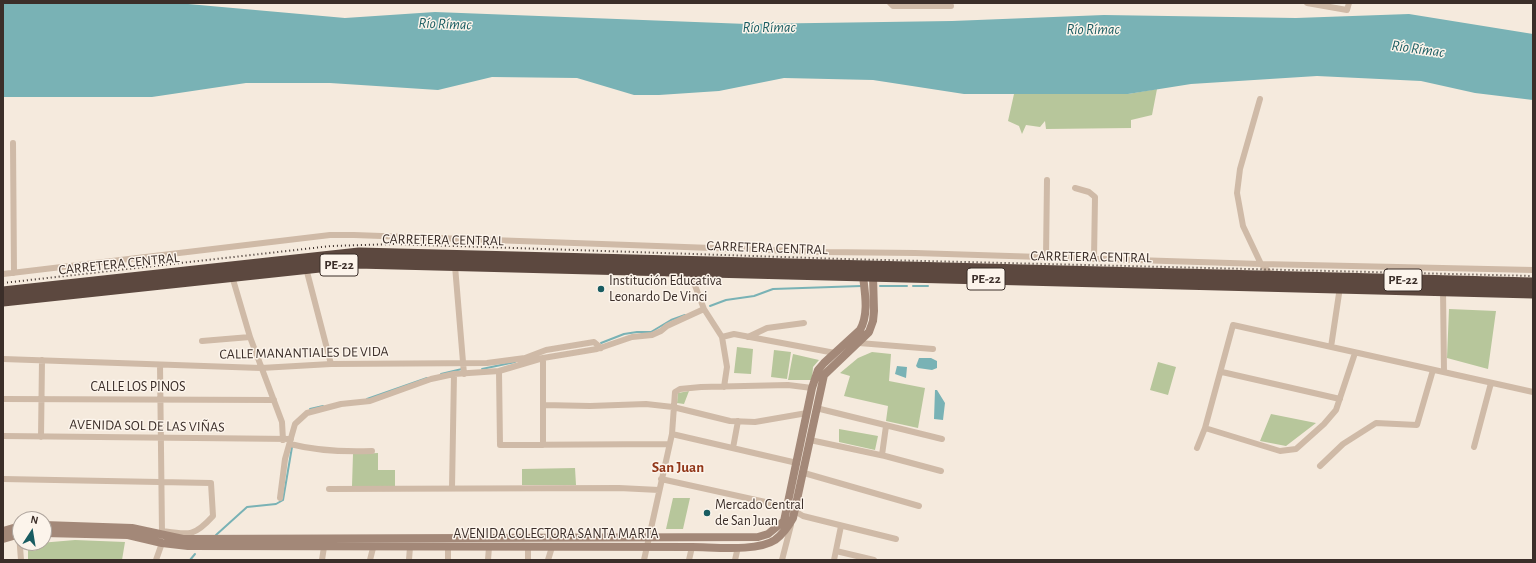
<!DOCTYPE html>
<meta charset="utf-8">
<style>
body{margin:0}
#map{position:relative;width:1536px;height:563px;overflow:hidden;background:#f5eadd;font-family:"Alegreya Sans",sans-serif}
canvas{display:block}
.frame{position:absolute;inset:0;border:4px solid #3b2e29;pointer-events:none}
.north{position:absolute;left:12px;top:511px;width:40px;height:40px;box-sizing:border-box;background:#fcf4eb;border:1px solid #afa59d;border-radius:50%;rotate:12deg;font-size:11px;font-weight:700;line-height:16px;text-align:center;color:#3b2e29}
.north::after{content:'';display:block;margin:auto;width:14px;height:18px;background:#195c61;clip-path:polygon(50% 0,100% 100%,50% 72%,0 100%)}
</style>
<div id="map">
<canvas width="1536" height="563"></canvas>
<div class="frame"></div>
<div class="north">N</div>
</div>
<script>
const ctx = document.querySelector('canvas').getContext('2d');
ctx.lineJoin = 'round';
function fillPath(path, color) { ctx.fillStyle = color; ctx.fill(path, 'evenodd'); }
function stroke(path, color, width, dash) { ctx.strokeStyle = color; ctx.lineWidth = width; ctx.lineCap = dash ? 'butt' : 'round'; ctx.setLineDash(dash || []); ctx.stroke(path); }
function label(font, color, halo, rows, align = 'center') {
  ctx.font = font + ' "Alegreya Sans",sans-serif'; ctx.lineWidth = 3; ctx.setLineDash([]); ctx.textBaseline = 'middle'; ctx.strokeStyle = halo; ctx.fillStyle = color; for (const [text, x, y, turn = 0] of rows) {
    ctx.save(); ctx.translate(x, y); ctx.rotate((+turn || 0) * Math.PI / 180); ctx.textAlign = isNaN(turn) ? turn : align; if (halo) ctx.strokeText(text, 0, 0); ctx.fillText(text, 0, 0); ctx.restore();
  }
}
const green = new Path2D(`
 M1157,89L1152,115L1131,120V128L1046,129L1045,121L1040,127L1026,125L1022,134L1019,126L1008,121L1014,94H1128Z
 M1449,309L1496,311L1488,369L1447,358Z
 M737,347L753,349L751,374L734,373Z
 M774,350L791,352L787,379L771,377Z
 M872,352L891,354L889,381L925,388L918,428L886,421L888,406L844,396L850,376L840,373L858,358Z
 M793,354L819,360L813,367L812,380H788Z
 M1158,362L1176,367L1168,395L1150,390Z
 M689,391L684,404L677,403L678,393Z
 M1271,414L1316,423L1286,446L1260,441Z
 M839,429L878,436L875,450L839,442Z
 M378,453V470H395V486H352L353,454Z
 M575,468L576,485H522V469Z
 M673,498H690L683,529H666Z
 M75,540L125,542L122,560H28V544Z`);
const water = new Path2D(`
 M3,3H177L345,18L435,12L747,24L952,21L1104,15L1296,18L1409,14L1533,34V100L1475,93L1421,81L1317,76L1191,84L1128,94H964L873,80L784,78L719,91L659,95H634L577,78L492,77L438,90L330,83H246L152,97H3Z
 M919,358H931L937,361V368L932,370L918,368L916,366Z
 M897,366L907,367L906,378L895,374Z
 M935,390H937L945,403L943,420L934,419Z`);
const stream = new Path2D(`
 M880,286H907
 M913,286H928
 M710,306L726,300L754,296L773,289L861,286
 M601,343L624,334L637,332H651L671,320L685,315
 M482,369L515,362
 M441,374L462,369
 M367,399L427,378
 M310,409L323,406
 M216,535L247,507L276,504L283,500L292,447
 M190,560L195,554`);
const street = new Path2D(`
 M890,3L893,6H951
 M1307,3L1347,10L1349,3
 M1260,99L1240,169L1237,193L1243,226L1261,264L1272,275
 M13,143L14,273
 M1075,188L1089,192L1095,197L1094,259
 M1046,257L1047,180
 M455,266L464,374
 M306,268L331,364
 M689,270L704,309L722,337L734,334L835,353
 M3,274L330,235H354L822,252L915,253L1261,264L1533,270
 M232,276L250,337L282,422L283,440
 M1443,290L1444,372
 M722,337L727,367L724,387
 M748,337L767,328L804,323
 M202,341L250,337
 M859,343L933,349
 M1331,347L1340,287
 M543,358V445
 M3,359L261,368L331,364L487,363L525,358L546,350L594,342L601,348
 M160,365L162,533
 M499,371L500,445L669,444
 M1222,372L1340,399
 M3,399L274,400
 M543,405L590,406L646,404L673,407L730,421L755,422L807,413
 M816,408L942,439
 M1205,428L1280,451L1296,449L1324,424L1336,410L1355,353
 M672,434L797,463
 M3,436L291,439
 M41,437L42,360
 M810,440L885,456L941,471
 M290,444C317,451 344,452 372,451
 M1474,447L1491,383
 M733,448L738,421
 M1197,448L1205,428L1233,325L1533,392
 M882,455L886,426
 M1320,466L1343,444L1376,423L1417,425L1433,370
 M804,473L919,506
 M3,479L211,483L213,516C194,537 189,535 162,531
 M661,479L788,507L803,516L896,539
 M452,488L454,374
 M329,489L619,488L659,490
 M280,498L285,459L295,424L307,413L341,404L370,401L431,379L454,374L499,371L543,358L597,349L632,337L652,335L661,331L667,326L704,309
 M19,534L21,560
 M448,547V560
 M836,551L874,560
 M156,560L162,543
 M322,560L324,547
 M370,560L373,548
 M409,560L410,547
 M488,560L489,547
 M528,560V547
 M548,560L552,547
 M644,560L672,434L675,392L680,389L701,387L788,385L812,388
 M689,560L692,547
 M735,560L738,547
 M782,560L791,525
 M834,560L841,526`);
const secondary = new Path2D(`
 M44,525L132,528L183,539L758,537L768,534L784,521L812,388L818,370L824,363L860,330C869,314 865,294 863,276
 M3,531L20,526
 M44,533L128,535L162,543L188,546L692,547C714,547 757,552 775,540C783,534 788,527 793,518L824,375L869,332L873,321L874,311L873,276
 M3,539L20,534`);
const highway = new Path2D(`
 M3,292L359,253L1533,283
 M3,301L357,263L1533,293`);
const rail = new Path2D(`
 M3,283L331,246L395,244L843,259L1533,276`);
const markers = [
 [601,289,4,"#195c61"],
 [707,513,4,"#195c61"]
];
const shields = [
 [339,265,38],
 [986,279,38],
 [1403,280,38]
];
const shieldNames = [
 ["PE-22",339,265],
 ["PE-22",986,279],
 ["PE-22",1403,280]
];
const streetNames = [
 ["CARRETERA CENTRAL",443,240,1],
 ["CARRETERA CENTRAL",767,248,2],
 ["CARRETERA CENTRAL",1091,257,1],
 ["CARRETERA CENTRAL",119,264,-6],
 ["CALLE MANANTIALES DE VIDA",304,353,-1],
 ["CALLE LOS PINOS",138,387],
 ["AVENIDA SOL DE LAS VIÑAS",147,426,1],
 ["AVENIDA COLECTORA SANTA MARTA",556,534]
];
const poiNames = [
 ["Institución Educativa",609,281],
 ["Leonardo De Vinci",609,297],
 ["Mercado Central",715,505],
 ["de San Juan",715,521]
];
const waterNames = [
 ["Río Rímac",445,24,2],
 ["Río Rímac",769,27],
 ["Río Rímac",1093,29],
 ["Río Rímac",1418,49,8]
];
const neighbourhoodNames = [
 ["San Juan",678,467]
];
fillPath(green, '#b7c69b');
fillPath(water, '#79b2b5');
stroke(stream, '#79b2b5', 2);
stroke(street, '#cfbaa7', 6);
stroke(secondary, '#a38878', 8);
stroke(highway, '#5c483f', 11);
stroke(rail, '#3b2e29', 2, [1, 3]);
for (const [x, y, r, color] of markers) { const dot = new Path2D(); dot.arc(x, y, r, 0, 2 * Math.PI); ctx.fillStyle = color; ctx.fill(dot); stroke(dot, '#fcf4eb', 1.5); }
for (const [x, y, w] of shields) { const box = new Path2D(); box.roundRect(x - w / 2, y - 11, w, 22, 3); ctx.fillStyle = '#fcf4eb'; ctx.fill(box); stroke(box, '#3b2e29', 1); }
label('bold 13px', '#3b2e29', null, shieldNames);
label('14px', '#3b2e29', '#fcf4eb', streetNames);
label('14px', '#3b2e29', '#fcf4eb', poiNames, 'left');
label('italic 15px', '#195c61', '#fcf4eb', waterNames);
label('bold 15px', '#923719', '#fcf4eb', neighbourhoodNames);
</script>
